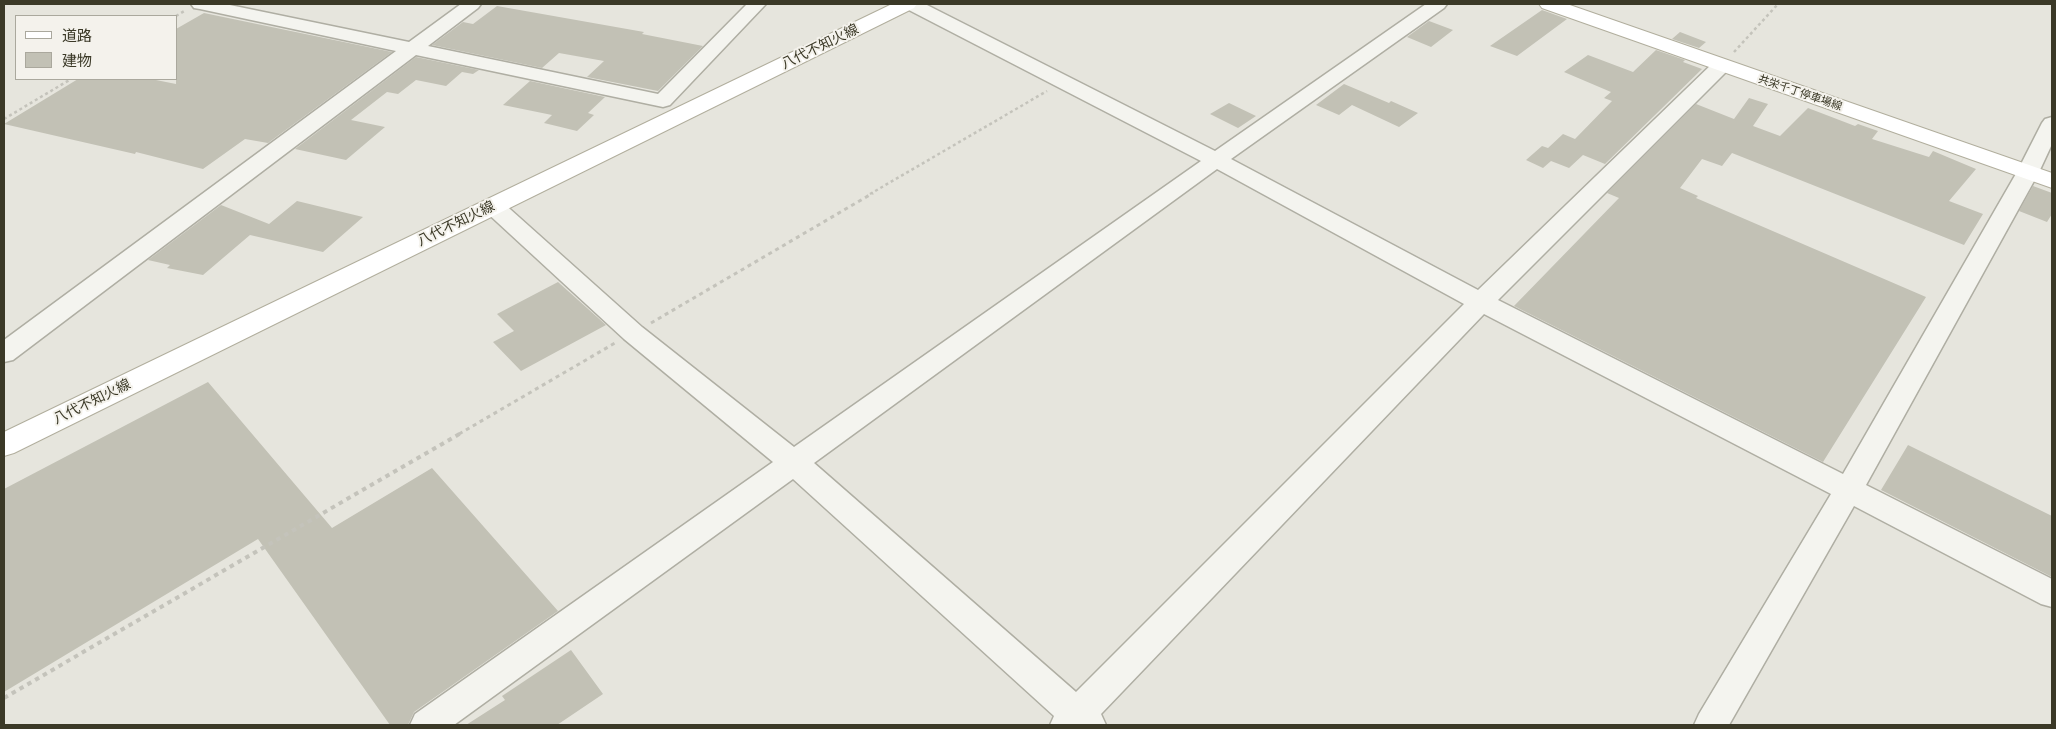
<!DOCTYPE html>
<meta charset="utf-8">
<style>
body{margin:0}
#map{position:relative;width:2056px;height:729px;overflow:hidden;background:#e6e5dd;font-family:Karla,"Noto Sans JP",sans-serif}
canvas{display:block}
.frame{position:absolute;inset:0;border:5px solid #3b3927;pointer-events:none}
.legend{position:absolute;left:15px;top:15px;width:162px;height:65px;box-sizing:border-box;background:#f4f2ec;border:1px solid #aaa89d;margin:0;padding:6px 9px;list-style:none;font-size:15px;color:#3b3927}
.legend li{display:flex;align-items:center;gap:10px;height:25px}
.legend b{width:25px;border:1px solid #aaa89d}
</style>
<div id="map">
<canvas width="2056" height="729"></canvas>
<div class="frame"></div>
<ul class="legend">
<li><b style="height:6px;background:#fff"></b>道路</li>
<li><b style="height:14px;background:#c2c1b5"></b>建物</li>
</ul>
</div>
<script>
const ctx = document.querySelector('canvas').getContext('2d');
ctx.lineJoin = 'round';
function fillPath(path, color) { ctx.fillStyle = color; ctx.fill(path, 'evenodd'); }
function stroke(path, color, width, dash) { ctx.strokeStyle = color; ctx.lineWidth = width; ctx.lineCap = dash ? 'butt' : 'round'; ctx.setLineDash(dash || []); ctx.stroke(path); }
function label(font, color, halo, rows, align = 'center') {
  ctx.font = font + ' Karla,"Noto Sans JP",sans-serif'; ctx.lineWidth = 4; ctx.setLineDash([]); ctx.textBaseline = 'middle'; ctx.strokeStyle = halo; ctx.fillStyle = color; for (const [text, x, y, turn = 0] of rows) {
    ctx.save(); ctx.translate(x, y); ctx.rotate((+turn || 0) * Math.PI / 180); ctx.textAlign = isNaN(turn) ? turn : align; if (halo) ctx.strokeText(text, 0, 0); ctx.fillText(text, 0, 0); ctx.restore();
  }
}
const building = new Path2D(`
 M497,6L644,32L642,34L703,46L658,91L587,77L604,61L559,53L542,68L432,45L463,22L473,24Z
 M1542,10L1567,19L1517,56L1490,46Z
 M204,13L392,52L268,143L245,139L203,169L136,152L135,154L4,124L78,79H151L176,84V29Z
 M1429,21L1453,30L1431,47L1407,37Z
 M1680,32L1706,42L1699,48L1672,39Z
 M1656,50L1685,60L1683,62L1702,69L1605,164L1583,155L1569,168L1551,161L1543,168L1526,160L1542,146L1548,148L1563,134L1575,139L1612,101L1604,98L1611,92L1564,72L1588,55L1633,72Z
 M416,57L479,70L473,74L462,72L446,86L416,80L398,94L387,92L351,120L385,127L346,160L295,149Z
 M530,81L605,97L588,113L594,115L577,131L544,123L552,115L503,105Z
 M1344,84L1389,103L1391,101L1418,113L1399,127L1352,105L1339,115L1316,105Z
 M1749,98L1768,104L1753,126L1780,136L1808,108L1855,126L1858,124L1878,131L1872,139L1929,157L1933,151L1976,169L1949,201L1983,214L1964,245L1732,153L1722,166L1702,159L1680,188L1698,196L1696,198L1926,297L1823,462L1514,306L1619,198L1607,193L1696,104L1734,119Z
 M1229,103L1256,116L1238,128L1210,114Z
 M2033,186L2052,193V214L2047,222L2019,211Z
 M297,201L363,217L323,252L250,235L203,275L167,268L170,265L148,260L221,205L269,224Z
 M558,282L606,325L521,371L493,342L514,331L497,314Z
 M208,382L332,528L432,468L558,611L414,712L408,725H390L258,539L4,692V489Z
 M1908,445L2052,516V577L1881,490Z
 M571,650L603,694L557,725H466L505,700L502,696Z`);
const pathFar2 = new Path2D(`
 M176,16L186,10
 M1734,52L1778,4
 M4,119L71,79
 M870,194L1047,91`);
const pathFar1 = new Path2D(`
 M651,323L873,193
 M459,434L615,343`);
const path = new Path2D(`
 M4,698L461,433`);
const minor = new Path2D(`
 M191,4H225L409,42L461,4H481L478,8L428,46L658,94L747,4H766L670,105L663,107L416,55L13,360L4,362V340L396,51L200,9L194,8Z
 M902,4H925L1215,151L1426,4H1447L1444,8L1231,159L1478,290L1714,62L1721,60L1728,62L1731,66L1728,70L1498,300L1843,474L2017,172L2042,123L2045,119L2052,117V144L2039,172L1866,485L2052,579V607L2041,604L1854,506L1729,725H1694L1699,714L1831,494L1484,314L1101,714L1106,725H1050L1054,716L793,479L454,725H410L415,714L773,462L624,339L485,211L482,206L485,201L493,199L501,201L642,327L794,447L1201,161L905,8ZM1217,169L1464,304L1076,692L814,463Z`);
const major = new Path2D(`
 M892,4H917L914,8L14,453L4,456V432Z
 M1539,4H1567L2052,173V188L1542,8Z`);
const farStreetnames = [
 ["共栄千丁停車場線",1800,93,19]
];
const streetNames = [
 ["八代不知火線",820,47,-26],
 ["八代不知火線",456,224,-26],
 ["八代不知火線",92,402,-26]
];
fillPath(building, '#c2c1b5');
stroke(minor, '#afaea3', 3);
stroke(major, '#b1ae9d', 2);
stroke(pathFar2, '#c4c3bb', 2.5, [3, 3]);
stroke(pathFar1, '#c4c3bb', 3, [4, 4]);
stroke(path, '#c4c3bb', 4, [4.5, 4.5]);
fillPath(minor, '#f4f4ef');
fillPath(major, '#fff');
label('11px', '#3b3927', '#f4f2ec', farStreetnames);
label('14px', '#3b3927', '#f4f2ec', streetNames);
</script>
